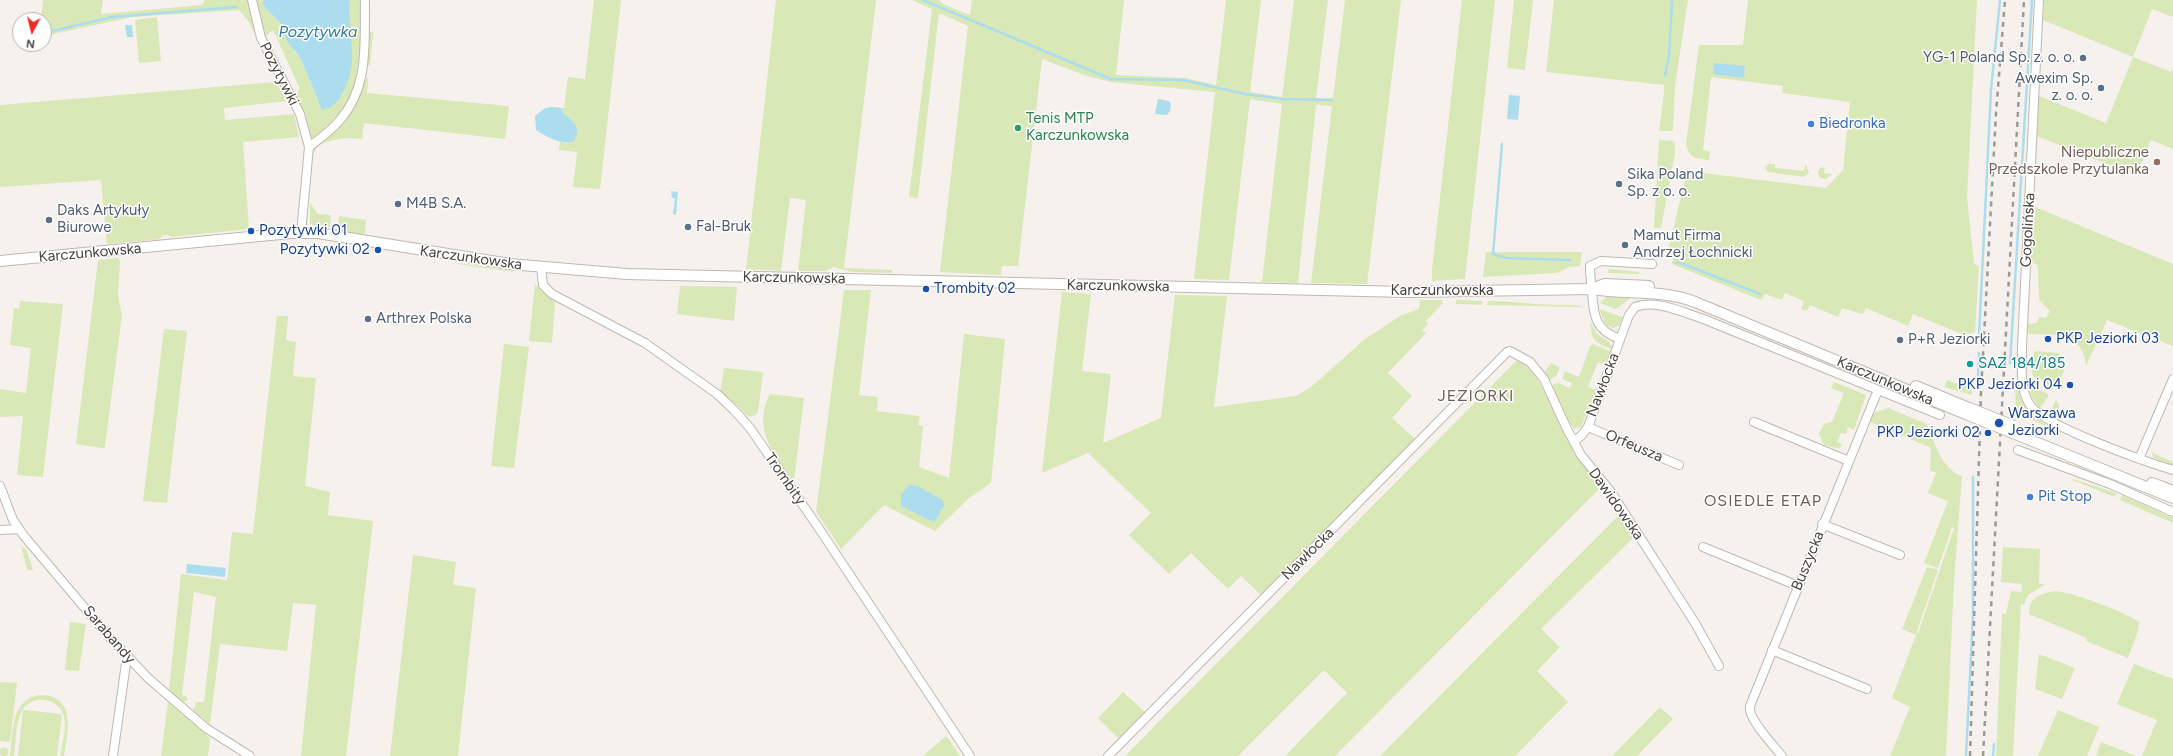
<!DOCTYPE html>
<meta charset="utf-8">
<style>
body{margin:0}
#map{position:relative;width:2173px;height:756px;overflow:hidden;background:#f6f1ec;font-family:Figtree,sans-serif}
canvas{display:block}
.north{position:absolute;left:12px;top:12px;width:40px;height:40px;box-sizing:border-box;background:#fff;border:1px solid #b7b3b0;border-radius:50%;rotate:187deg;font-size:11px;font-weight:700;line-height:16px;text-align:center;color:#4a413a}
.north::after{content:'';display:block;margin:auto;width:14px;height:18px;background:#f32825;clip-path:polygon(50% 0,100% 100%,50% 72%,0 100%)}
</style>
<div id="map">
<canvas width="2173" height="756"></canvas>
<div class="north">N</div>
</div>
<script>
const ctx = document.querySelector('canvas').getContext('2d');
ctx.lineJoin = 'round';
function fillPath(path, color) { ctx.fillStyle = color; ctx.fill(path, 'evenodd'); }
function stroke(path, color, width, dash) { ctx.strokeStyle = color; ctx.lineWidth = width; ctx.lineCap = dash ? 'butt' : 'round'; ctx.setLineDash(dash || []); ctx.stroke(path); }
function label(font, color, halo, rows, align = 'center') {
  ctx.font = font + ' Figtree,sans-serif'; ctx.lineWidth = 3; ctx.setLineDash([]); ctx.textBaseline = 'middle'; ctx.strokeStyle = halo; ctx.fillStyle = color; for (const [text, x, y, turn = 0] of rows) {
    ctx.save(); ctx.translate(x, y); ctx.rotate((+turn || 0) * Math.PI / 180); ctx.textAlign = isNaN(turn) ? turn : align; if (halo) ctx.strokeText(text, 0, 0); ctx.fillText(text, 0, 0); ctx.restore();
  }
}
const green = new Path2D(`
 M43,0H103L101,14L202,5L205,0H247L256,28L253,31L249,22L239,10L132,17L44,36V20H41Z
 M256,0H264L262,4L284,27L295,53L301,59L319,103L343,93L351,64L349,25L350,0H362C361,23 364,56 360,77C355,102 332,124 313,138L310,135L306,116L294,96L300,89L273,30L265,37L261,26Z
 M594,0H621L600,189L573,187L577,152L559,150L560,142L567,144V117L563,113L562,108H564L568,77L585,79Z
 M776,0H876L844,268L892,270V273L852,272L834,267L825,271H798L806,200L790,198L781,271L746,269Z
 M912,0H939L943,4L970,15L972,0H1124L1116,75L1185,78L1216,85L1226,0H1261L1250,92L1282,97L1294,0H1328L1316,98H1333L1345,0H1401L1367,284L1311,283L1332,106L1316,105L1298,283L1262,282L1282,104L1250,99L1229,280L1194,279L1215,92L1111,82L1087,76L1042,59L1018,266H1002L1001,275L940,272L968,26L939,13L918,198L909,197L932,9Z
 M1462,0H1495L1465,279L1432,281V270Z
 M1514,0H1533L1525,70L1507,68Z
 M1554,0H1688L1675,86L1673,131H1659C1661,115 1664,101 1664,85L1546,72Z
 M1748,0H1977L1967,197L1974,264L1979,266L1975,332L1964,335L1913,314L1908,326L1866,308L1863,314L1842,308L1838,317L1810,305L1807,311L1801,309L1804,301L1785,293L1782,300L1765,294L1761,300L1672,264L1673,255H1667L1685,180L1692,176H1703V173L1826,188L1843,170L1850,102L1782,93L1783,86L1711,77L1703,150L1710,152L1709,160C1693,158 1690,158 1686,144L1699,45H1743Z
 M2044,0H2173V17L2152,9L2133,57L2171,72L2173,69V149L2151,140L2136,176L2037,136L2039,96L2106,123L2133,57L2043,20Z
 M157,17L161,61L139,63L135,20Z
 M367,32H373L370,66L366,65Z
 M368,78L367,93L509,106L505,139L364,123L362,139C345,137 334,139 318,145L312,157V150L359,93L366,79Z
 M276,82L287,101L224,108L225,120L294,114L299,137L243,142L249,229L171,237L168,235L162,236L160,239L107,244L101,180L0,187V105Z
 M1659,140L1673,141L1675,144V153L1661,228H1654Z
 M1769,164H1775V168L1804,171L1805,165H1806L1809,173L1804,177L1768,172L1765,167Z
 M1825,167L1824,173L1833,174L1825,179L1820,178L1818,173L1820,168Z
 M310,203L318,214L331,215L330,227L314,226L310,223Z
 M2035,207L2173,264V346L2107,320L2086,366C2083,332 2055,335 2028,334V324L2037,323L2039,317L2046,318L2050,311L2039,300L2038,269L2037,265L2031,262Z
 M339,216L366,220L365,233L361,235L340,231L338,229Z
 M1486,252H1582L1580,266L1569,267L1556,273L1483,277Z
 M118,258L120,262L118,296L122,314L105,447L103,448L76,444L98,260Z
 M459,263L513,271V272L457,264Z
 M1608,269L1639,272V274L1609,273Z
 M535,284L555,302L552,343L529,341Z
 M680,286L737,287L734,321L677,314Z
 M844,290H871L859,395L878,397L877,411L920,416L918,425L923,426L919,467L949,478L964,334L1005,339L991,483L968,499L935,531L884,505L841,549L816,512Z
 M1062,292L1091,294L1082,371L1111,374L1103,443L1161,418L1175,295L1227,296L1214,407L1296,396L1311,387L1365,339L1400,316L1419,309L1420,300H1442L1443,303L1426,321L1428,324L1422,330L1426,333L1388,373L1412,396L1392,418L1415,439L1261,595L1241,576L1228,589L1191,553L1169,574L1129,535L1151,513L1088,453L1042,473Z
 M1606,297H1632L1616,309L1600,303Z
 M1456,300L1482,301V305L1456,304Z
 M20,301L63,304L43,477L17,475L23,416L0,417V389L26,393L31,348L10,345L14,308L19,309Z
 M1488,301C1510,301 1531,304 1553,305C1564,305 1574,304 1584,307L1487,305Z
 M1599,309L1623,317L1619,326L1613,328L1606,325Z
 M277,316H288L286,340L296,342L293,376L316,378L305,486L330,492L328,515L373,521L346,756H301L316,605L293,603L287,651L220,644L210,724L193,710L197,702H204L216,597L194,592L182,695L186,696L188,700L183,702L169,690L181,574L227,580L232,532L253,534Z
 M1590,322L1597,334L1609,342L1613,348L1611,349C1593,341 1592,341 1590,322Z
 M164,329L187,331L167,503L143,501Z
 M504,344L529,347L514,468L491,466Z
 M1593,344L1612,352L1606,365L1598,362L1588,387L1596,390L1581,427L1575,429L1568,422L1552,387L1553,384L1558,383L1570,388L1572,383L1562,379L1565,371L1579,377L1590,346Z
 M2037,351L2058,353C2072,366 2061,378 2052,390L2048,387L2049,385L2038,377L2036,379C2028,372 2033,362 2034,352Z
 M1518,359C1542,378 1550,404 1563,431C1574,451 1587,469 1602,486L1335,756H1285L1347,693L1324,670L1238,756H1125Z
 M1551,363L1560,367L1557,375L1550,380L1546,378L1544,373Z
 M724,368L763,372L758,412C749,423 742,410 735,403C731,400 725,397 720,394Z
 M1947,380L1962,386L1963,383L1971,386L1972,395L1944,387Z
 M1834,382L1866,395L1854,430L1848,427L1846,434L1841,433L1837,442L1842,444L1840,449L1824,445L1819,434L1824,424L1832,422L1844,393L1831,388Z
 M2015,382H2017C2020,409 2038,423 2061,432L2060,434L2016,411Z
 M2028,383L2049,395L2041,407L2039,408L2031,395Z
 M770,394L804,398L794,481C773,457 752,426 770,394Z
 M2056,400L2059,405L2058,419C2052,414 2051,407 2056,400Z
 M1888,408L1927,424C1935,442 1941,469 1962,476L1954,581L1946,756H1890L1910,707L1892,698L1916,635L1902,629L1927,567L1938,570L1916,634L1919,631L1954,528L1952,527L1938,568L1924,563L1948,501L1928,493L1936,473L1930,470L1931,448L1870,422L1874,413Z
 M2151,448L2153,453L2173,462V466L2153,457Z
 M2073,479L2116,493L2115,497L2072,480Z
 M2122,495L2173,518V523L2120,500Z
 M1620,514L1635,536L1541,629L1560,647L1537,671L1568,702L1515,756H1380Z
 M21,545L27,551L33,570H27Z
 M2003,547L2040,549L2039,584H2045L2028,595L2024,605L2021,604L2013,756H1996L2002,614H2006L2011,591L2022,592V584L2001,582Z
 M413,555L456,562L453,585L476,588L458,756H390Z
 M2055,591C2072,592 2125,612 2139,622L2138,631L2128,658L2086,641L2087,638L2029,614C2029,596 2041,594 2055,591Z
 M70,622L86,624L79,671L65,670Z
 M2039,654L2075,668L2062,699L2035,689Z
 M2134,664L2173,679V756H2142L2157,720L2117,704Z
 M0,682L17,683L10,742L0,741Z
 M1123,692L1145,712L1120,740L1098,718Z
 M39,695C77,695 68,731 64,756H60C62,744 67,728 64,716C58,696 29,694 21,713C15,725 16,743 14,756H10C13,733 10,700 39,695Z
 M168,702L210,738L208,756H161Z
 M1660,707L1673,719L1637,756H1612Z
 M23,710L62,714L57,756H18Z
 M2058,710L2099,727L2087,756H2038Z
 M945,737L948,738L960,756H923Z
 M2101,742L2136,756H2096Z
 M-0.5 752a4.5 4.5 0 1 1 9 0a4.5 4.5 0 1 1-9 0Z`);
const water = new Path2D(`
 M264,0H350C348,21 353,42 352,63C350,79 341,108 322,110L301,59L286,40L284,27L262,4Z
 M125,25H132L133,37H127Z
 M1714,63L1745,66L1744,78L1713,74Z
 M1509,95L1520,96L1518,120L1507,119Z
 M1158,99L1169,101L1171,104L1170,111L1167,115L1155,114Z
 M552,107L562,108L563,113C573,121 582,127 574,141C562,146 547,137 536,130L535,116L545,108Z
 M671,191L678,192L676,215L673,214L675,199L672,198Z
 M909,485L917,486L943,500L944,505L935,522L931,521L901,506V495Z
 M187,564L226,568L225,577L186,573Z`);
const stream = new Path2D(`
 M923,0L1111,79L1183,80L1245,94L1283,99L1332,100
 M44,33L112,17L236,7
 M1665,75L1669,57L1672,0
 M1502,144L1493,254L1507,258L1570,260
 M1676,263L1678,262L1760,294
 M1979,336L1991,90L2000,0
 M2010,363L2032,0
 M1978,376L1979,353
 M1966,756L1973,615V477
 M1993,756L1994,744`);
const minor = new Path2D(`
 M252,0L261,38L300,114L309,147L301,233
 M2039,0L2022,346C2022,365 2019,388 2030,405C2044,426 2146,462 2173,470
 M309,147C319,139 331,131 339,121C370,86 364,43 365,0
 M541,268L543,285L552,294L645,343L717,394L734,410L750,428L820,530L970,756
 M1620,339C1595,330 1594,317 1592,292C1591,283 1590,275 1590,266L1601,261L1652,264
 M1754,422L1849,461
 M1588,427L1679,465
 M1574,441L1581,436L1588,427L1629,315L1635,307C1655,299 1682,312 1701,318L1940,415
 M2018,450L2110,484L2173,512
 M2139,459L2173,379
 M0,486L13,520L24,536L111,639L148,678L206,728L250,756
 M1822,524L1900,555
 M0,530L19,529
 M1703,547L1798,586
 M1772,650L1867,689
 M113,756L127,656
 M1108,756L1507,352L1510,351L1530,362L1544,379L1567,429L1581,455L1611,492L1695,623L1719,666
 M1782,756C1774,746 1747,718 1750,706L1878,390`);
const tertiary = new Path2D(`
 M0,261L291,233H318L510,264L627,274L1407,292L1592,289C1627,295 1661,289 1695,302L1968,415
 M1594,288L1605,284L1649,286
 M1916,386L1969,408
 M2013,433L2173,498
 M2152,483L2173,491`);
const rail = new Path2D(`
 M1970,756L1981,392L1996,113L2005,0
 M1983,756L2024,0`);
const tertiaryBridge = new Path2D(`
 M1969,408L2014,426
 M1968,415L2013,433`);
const markers = [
 [2083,58,4,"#5c6f8a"],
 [2101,88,4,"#5c6f8a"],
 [1811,124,4,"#3f7fe0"],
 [1018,128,4,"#2e9e5b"],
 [2157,162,4,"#8d6e63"],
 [1619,184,4,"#5c6f8a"],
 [398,204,4,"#5c6f8a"],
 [49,220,4,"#5c6f8a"],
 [688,227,4,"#5c6f8a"],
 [251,231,4,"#1a4fb4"],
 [1625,245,4,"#5c6f8a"],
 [378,250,4,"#1a4fb4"],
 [926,289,4,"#1a4fb4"],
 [368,319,4,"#5c6f8a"],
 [2048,339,4,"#1a4fb4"],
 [1900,340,4,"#5c6f8a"],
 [1970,364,4,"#0f9aa8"],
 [2070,385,4,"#1a4fb4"],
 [1999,423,5,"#1a4fb4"],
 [1988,433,4,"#1a4fb4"],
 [2030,497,4,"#3f7fe0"]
];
const serviceNames = [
 ["YG-1 Poland Sp. z. o. o.",2075,58,"right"],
 ["Awexim Sp.",2093,79,"right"],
 ["z. o. o.",2093,96,"right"],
 ["Sika Poland",1627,175],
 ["Sp. z o. o.",1627,192],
 ["M4B S.A.",406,204],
 ["Daks Artykuły",57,211],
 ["Biurowe",57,228],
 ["Fal-Bruk",696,227],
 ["Mamut Firma",1633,236],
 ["Andrzej Łochnicki",1633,253],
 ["Arthrex Polska",376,319],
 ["P+R Jeziorki",1908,340]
];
const streetNames = [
 ["Pozytywki",279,74,63],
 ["Gogolińska",2028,230,-87],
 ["Karczunkowska",90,253,-5],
 ["Karczunkowska",471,258,8],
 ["Karczunkowska",794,278,1],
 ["Karczunkowska",1118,286,1],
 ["Karczunkowska",1442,291],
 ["Karczunkowska",1885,381,23],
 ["Nawłocka",1603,385,-69],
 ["Orfeusza",1634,446,23],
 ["Trombity",785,479,55],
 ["Dawidowska",1616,504,55],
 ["Nawłocka",1308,554,-45],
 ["Buszycka",1808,561,-68],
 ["Sarabandy",109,635,49]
];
const leisureNames = [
 ["Tenis MTP",1026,119],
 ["Karczunkowska",1026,136]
];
const shopNames = [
 ["Biedronka",1819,124],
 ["Pit Stop",2038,497]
];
const educationNames = [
 ["Niepubliczne",2149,153],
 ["Przedszkole Przytulanka",2149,170]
];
const transitNames = [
 ["Pozytywki 01",259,231],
 ["Pozytywki 02",370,250,"right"],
 ["Trombity 02",934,289],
 ["PKP Jeziorki 03",2056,339],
 ["PKP Jeziorki 04",2062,385,"right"],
 ["Warszawa",2008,414],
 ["Jeziorki",2008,431],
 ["PKP Jeziorki 02",1980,433,"right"]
];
const cultureNames = [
 ["SAZ 184/185",1978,364]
];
const waterNames = [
 ["Pozytywka",318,32]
];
const neighbourhoodNames = [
 ["JEZIORKI",1476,396],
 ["OSIEDLE ETAP",1763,501]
];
fillPath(green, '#d9e8b7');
fillPath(water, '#acddef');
stroke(stream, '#acddef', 2.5);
stroke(minor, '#c1b8af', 10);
stroke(tertiary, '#c1b8af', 12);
stroke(minor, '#fff', 8);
stroke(tertiary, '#fff', 10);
stroke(rail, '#9a9a9a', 2.5, [5, 5]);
stroke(tertiaryBridge, '#c1b8af', 12, []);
stroke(tertiaryBridge, '#fff', 10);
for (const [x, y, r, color] of markers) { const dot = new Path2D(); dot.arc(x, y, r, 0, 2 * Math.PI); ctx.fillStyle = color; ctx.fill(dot); stroke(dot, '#fff', 1.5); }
label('15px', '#4e5e75', '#fff', serviceNames, 'left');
label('15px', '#4a413a', '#fff', streetNames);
label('15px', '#27864d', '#fff', leisureNames, 'left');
label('15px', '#366cbe', '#fff', shopNames, 'left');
label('15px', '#785e54', '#fff', educationNames, 'right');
label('15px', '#164399', '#fff', transitNames, 'left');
label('15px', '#0d838f', '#fff', cultureNames, 'left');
label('italic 16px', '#2f7d9c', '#fff', waterNames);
ctx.letterSpacing = '1px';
label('16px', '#6d5e51', '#fff', neighbourhoodNames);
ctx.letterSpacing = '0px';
</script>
